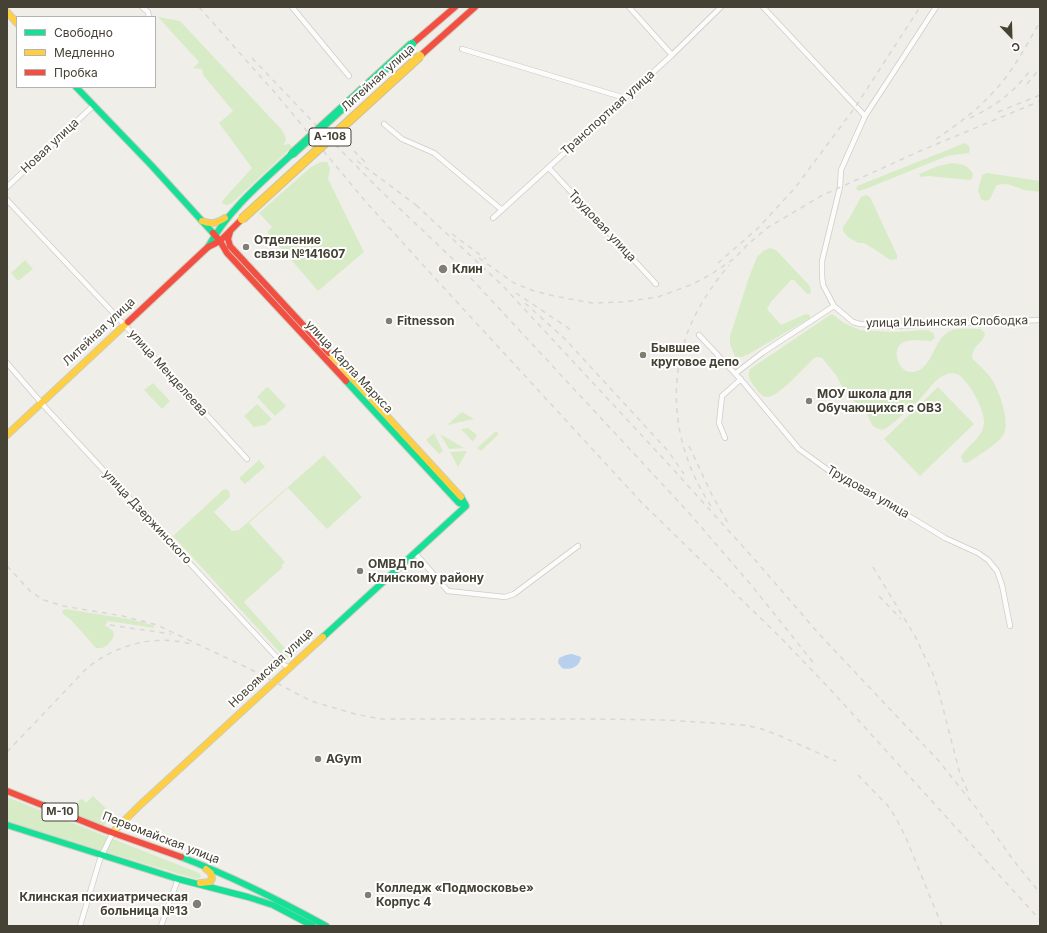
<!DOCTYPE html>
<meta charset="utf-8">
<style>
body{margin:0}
#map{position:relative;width:1047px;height:933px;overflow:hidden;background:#f0eee8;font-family:Inter,sans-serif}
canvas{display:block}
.frame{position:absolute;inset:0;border:8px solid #454134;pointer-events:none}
.legend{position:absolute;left:16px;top:16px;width:140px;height:72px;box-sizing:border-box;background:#fff;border:1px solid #b5b3ae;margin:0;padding:5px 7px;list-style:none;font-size:12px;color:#454134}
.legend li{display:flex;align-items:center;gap:8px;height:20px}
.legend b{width:20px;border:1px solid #b5b3ae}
.north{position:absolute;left:991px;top:16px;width:40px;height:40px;-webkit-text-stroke:3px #fff;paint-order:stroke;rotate:157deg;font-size:11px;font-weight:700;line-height:16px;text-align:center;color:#454134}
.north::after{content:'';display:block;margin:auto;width:14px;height:18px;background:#454134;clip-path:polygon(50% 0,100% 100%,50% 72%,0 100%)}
</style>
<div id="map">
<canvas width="1047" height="933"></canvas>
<div class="frame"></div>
<ul class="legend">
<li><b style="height:5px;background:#16e098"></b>Свободно</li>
<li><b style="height:5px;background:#ffcf43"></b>Медленно</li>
<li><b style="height:5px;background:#f24e42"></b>Пробка</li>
</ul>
<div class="north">С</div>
</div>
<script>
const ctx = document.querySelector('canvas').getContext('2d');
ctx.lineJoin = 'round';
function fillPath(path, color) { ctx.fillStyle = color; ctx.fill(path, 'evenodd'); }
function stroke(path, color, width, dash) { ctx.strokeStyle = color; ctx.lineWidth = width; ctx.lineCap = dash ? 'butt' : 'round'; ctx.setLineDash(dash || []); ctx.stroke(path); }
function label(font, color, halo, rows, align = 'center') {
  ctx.font = font + ' Inter,sans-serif'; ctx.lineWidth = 4; ctx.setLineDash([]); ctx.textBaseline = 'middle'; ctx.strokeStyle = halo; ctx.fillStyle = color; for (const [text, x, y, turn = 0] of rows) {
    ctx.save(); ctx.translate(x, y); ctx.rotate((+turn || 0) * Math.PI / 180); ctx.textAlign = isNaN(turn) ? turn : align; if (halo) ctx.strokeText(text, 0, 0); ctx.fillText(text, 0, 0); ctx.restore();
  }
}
const green = new Path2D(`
 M158,17L180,21L282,130C285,135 288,140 283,145L289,144L292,147L232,203L227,205L223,204L222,201L252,168L219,123L233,111L203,75L202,69L193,68L199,62Z
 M965,143C969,145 971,148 969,153L947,156L868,188L859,191L856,189L857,186Z
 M321,162H327L330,168L328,179L364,252L318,291L267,232L272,227L259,213L311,167Z
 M952,163C962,164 968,165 973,174L972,179L970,180L928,176L921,177L919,174L938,166Z
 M987,173L1040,181V192C1035,191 1029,191 1024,190C1014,187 1006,181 996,186L990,199L986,201L981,199L978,190L982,175Z
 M866,195L870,197L897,255V259L890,260L877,251L864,243H858L848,237L843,231V227L850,217L861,197Z
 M770,248L776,250L809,285L811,291L810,294H807L794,280H791L771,302L767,309L781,325L806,314L810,315V318L749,354L742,357H735L730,344V336L749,277L757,257L763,251Z
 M25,260L33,269L18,281L11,273Z
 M832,314L844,323L860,330L895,332L928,330L934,334L935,338L931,341C923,341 912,339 904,342C890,347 898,374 913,372C932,370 933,341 948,332C956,327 972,329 981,329L985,333C984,343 973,344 972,358C979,365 988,373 993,381C1000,394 1012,425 1002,437C995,446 976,457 967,463L963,462L961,457C967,445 983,438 984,423C985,410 969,382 959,375C955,373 950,373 947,374C935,378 928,391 920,399C910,409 899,418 888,427L883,430L876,428L872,425L866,412L846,394L836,375L822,358L817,357L813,359C804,368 779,396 768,397C762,398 757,390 754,386C750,380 747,377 750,369L830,315Z
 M153,383L170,401L162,409L144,390Z
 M268,387L286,406L275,416L257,397L266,388Z
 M938,387L974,424L920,476L884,439Z
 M257,404L272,419L265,425L254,427L244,416Z
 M462,412L474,419L447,425Z
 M468,428L477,435L473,442L461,429Z
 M496,431L499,434L481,451L477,448Z
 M434,433L443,451L439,454L426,440Z
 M440,434L464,448L449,449Z
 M467,451L458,467L450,452Z
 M324,455L362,497L327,529L288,488L249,523L285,562L281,566L283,567L244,602L291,655V658H287L284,657L173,536L223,490L226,489L229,491L230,497L214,512L232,531L239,530Z
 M259,460L265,467L245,484L239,478Z
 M66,609C95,614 125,617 153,625L154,628L108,621L105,625L113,631L114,636C110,643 105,650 96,648L71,620L62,613L63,610Z
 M93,796L114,816L103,826L74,813L79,800L82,799L86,803Z
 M7,797L199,873L201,876L200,878L196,879L7,822Z`);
const water = new Path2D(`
 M572,654L581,657C580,666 571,671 562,668L558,663L559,658L566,655Z`);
const street = new Path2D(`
 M142,7L148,12L149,17
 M292,7L349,76
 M629,7L672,55
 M763,7L865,116
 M936,7L865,116L841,170L840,187L822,261V276L823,285L834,306L853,322L860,324L893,326L1040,320
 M462,49L625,98
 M384,124L402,139L434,153L502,210
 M549,168L656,284
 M7,187L94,105
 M7,200L120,320L247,459
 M493,218L672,55L721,7
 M699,335L743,382L799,449L839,478L861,487L945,538L978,553L988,560L997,571L1002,585L1010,626
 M7,363L45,407L283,664L289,668
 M736,373L762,353L834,306
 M725,438L719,423L722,396L741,379
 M415,553L448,591L505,597L514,594L578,546
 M80,926L100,859L113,832
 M161,926L178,879`);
const fast = new Path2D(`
 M76,87L152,166L213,233
 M208,247C229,209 261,183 292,154
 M346,381L459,503L465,504
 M323,637L466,506L461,497
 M7,825L178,879L248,897L273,905L313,926
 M181,857C231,876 279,900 326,926`);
const slow = new Path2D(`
 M7,12L17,23
 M202,221C211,225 217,223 225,218
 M329,353L461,497
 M7,435L128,322
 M113,832L139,806L323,637
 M200,883L210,882L212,879L211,873L206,869`);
const jam = new Path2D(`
 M412,44L455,7
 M420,56L475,7
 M230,232L228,239L230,246L329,353
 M213,233L220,241L227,253L346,381
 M128,322L208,247L220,241L242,219
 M7,791L105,830L181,857`);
const rail = new Path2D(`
 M199,7L276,94L366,202L433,276L642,503L779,636L829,688L1040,920
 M252,58L314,123L379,189L455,261L690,514L752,586L816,666
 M1027,84L1040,68
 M998,112L1040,95
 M970,118C994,107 1013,93 1029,72
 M936,139C960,123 984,105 1002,82C1017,64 1028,42 1040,22
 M354,151L366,163
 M357,161L420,208
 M416,205L502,285L672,468L756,561L819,634L938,760L974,805L1014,861L1040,893
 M452,234L486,259
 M479,258L514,283L534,291L554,296L592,303L622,302L658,297L693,284L713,273L735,258L746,246L767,228L821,196L920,151L1040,101
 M718,263L758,228L795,188L856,106L920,7
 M516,293L571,330
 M525,303L565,339L668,451L684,474
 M689,446L712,495L729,525
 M711,506C679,458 667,399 684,344C686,337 688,330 691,324C701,302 714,283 729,265
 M7,566L31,592L44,600L63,606L123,616L157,625L250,669L311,701L355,714L380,719H595L666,720L743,725L759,728L778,735L836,761
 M873,567L915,636L933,674L938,689L960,774L968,792
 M879,596L901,619
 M110,625L171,634
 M7,752L86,669C115,645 154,634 191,644
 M858,775L888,806L896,818L906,838L942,926`);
const fastBridge = new Path2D(`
 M292,154L412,44`);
const slowBridge = new Path2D(`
 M242,219L420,56`);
const markers = [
 [246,247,4,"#817e73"],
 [443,269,5,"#817e73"],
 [389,321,4,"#817e73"],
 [643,355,4,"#817e73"],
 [809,401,4,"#817e73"],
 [360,571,4,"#817e73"],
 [318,759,4,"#817e73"],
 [368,895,4,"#817e73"],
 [197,904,5,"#817e73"]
];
const shields = [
 [330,137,42],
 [60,812,36]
];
const shieldNames = [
 ["А-108",330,137],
 ["М-10",60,812]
];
const streetNames = [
 ["Литейная улица",378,78,-42],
 ["Транспортная улица",608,113,-42],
 ["Новая улица",50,146,-43],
 ["Трудовая улица",602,226,47],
 ["улица Ильинская Слободка",947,322,-1],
 ["Литейная улица",99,332,-43],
 ["улица Карла Маркса",349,367,47],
 ["улица Менделеева",168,373,48],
 ["Трудовая улица",868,492,30],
 ["улица Дзержинского",147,517,47],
 ["Новоямская улица",271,668,-43],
 ["Первомайская улица",161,838,21]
];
const poiNames = [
 ["Отделение",254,240],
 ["связи №141607",254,254],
 ["Клин",452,269],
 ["Fitnesson",397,321],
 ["Бывшее",651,348],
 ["круговое депо",651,362],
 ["МОУ школа для",817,394],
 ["Обучающихся с ОВЗ",817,408],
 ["ОМВД по",368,564],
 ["Клинскому району",368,578],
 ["AGym",326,759],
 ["Колледж «Подмосковье»",376,888],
 ["Корпус 4",376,902],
 ["Клинская психиатрическая",188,897,"right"],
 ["больница №13",188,911,"right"]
];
fillPath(green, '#d8ebc7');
fillPath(water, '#b7d0ee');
stroke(street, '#ceccc5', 6);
stroke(fast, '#cfccbf', 8);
stroke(slow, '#cfccbf', 8);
stroke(jam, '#cfccbf', 8);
stroke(street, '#fdfcfc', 4.5);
stroke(fast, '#16e098', 6);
stroke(slow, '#ffcf43', 6);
stroke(jam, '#f24e42', 6);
stroke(rail, '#d8d8d7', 1.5, [5, 5]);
stroke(fastBridge, '#c8c0a3', 10, []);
stroke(slowBridge, '#c8c0a3', 10, []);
stroke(fastBridge, '#16e098', 8);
stroke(slowBridge, '#ffcf43', 8);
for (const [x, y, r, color] of markers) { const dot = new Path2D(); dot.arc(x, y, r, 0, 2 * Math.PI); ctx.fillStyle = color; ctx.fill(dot); stroke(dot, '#fff', 1.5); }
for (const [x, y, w] of shields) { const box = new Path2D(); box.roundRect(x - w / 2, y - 9, w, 18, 3); ctx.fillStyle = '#fff'; ctx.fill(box); stroke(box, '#454134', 1); }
label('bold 11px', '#454134', null, shieldNames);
label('12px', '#454134', '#fff', streetNames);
label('bold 12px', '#454134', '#fff', poiNames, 'left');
</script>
